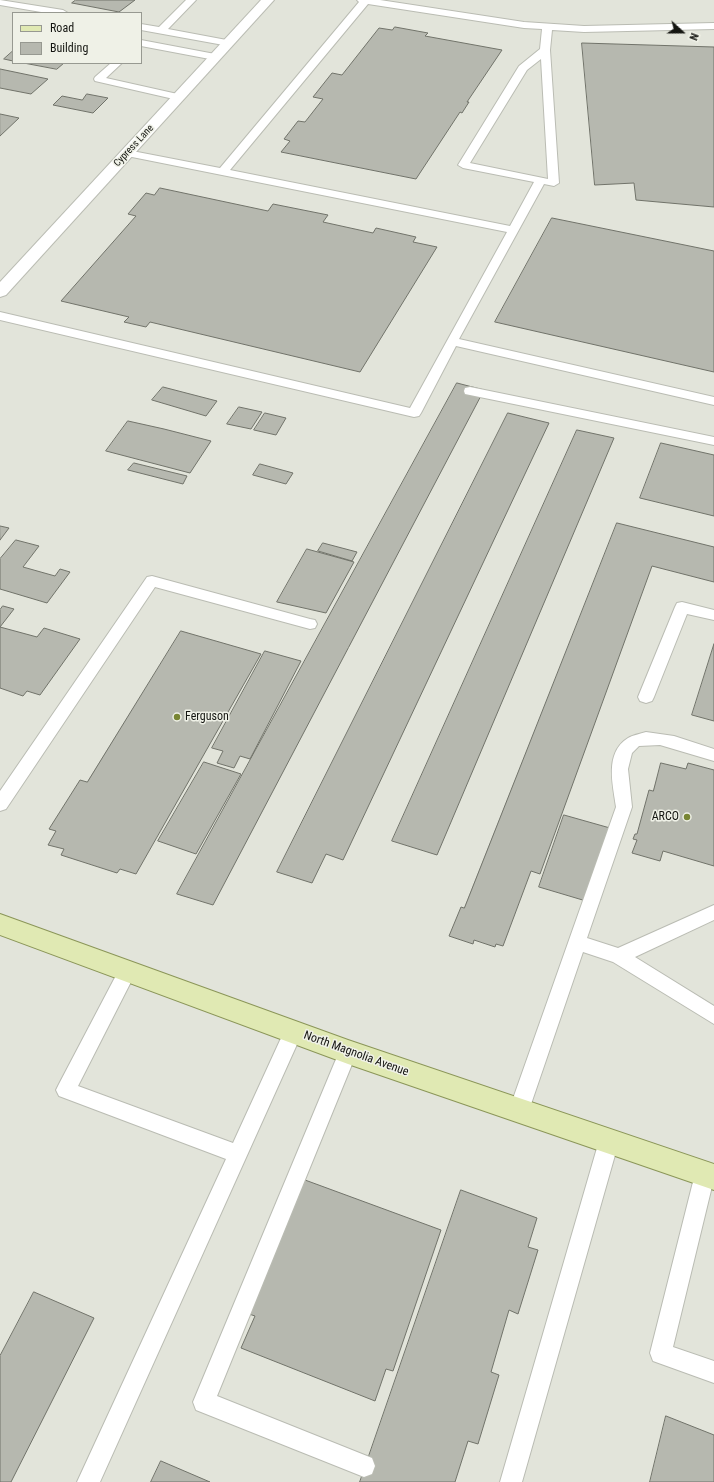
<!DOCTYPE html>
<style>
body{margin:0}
#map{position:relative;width:714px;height:1482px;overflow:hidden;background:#e2e4da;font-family:"Roboto Condensed",sans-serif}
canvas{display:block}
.legend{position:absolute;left:12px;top:12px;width:130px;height:52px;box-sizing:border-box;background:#eff1e7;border:1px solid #979991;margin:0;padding:5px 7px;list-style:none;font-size:12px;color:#141511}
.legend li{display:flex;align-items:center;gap:8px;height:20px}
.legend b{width:20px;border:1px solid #979991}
.north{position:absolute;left:662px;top:12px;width:40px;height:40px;-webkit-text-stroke:3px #eff1e7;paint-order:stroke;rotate:111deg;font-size:11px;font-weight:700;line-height:16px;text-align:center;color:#141511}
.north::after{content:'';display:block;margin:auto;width:14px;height:18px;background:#141511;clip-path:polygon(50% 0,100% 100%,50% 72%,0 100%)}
</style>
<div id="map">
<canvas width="714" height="1482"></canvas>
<ul class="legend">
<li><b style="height:5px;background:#e0e9b3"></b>Road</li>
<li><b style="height:11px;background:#b6b8af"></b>Building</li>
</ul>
<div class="north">N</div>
</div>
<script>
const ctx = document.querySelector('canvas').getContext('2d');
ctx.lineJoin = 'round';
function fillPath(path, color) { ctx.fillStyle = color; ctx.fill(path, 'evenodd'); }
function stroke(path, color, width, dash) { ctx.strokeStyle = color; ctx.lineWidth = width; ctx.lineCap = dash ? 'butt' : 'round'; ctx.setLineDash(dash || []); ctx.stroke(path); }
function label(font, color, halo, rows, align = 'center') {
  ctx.font = font + ' "Roboto Condensed",sans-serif'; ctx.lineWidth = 3; ctx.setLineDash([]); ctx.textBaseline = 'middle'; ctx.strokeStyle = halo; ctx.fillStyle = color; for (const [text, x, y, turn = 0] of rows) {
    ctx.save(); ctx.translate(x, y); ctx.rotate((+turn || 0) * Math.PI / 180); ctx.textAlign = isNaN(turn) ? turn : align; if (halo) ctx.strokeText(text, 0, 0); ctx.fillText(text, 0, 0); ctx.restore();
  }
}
const building = new Path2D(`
 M76,0H135L119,12L72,3Z
 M395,27L428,33L425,36L502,50L467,102H469L462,113L460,112L416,179L281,152L290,141L284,139L298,121L305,122L323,99L313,97L332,73L342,75L379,28L392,30Z
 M582,43L714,47V207L636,200L634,183L595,185Z
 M13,51V61L4,59Z
 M24,63H64L57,69Z
 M0,69L48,79L31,94L0,88Z
 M87,94L108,98L93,113L53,105L62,96L82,100Z
 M0,114L19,118L0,136Z
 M160,188L268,211L273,204L328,215L323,222L373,233L376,228L416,237L413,242L437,247L360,372L150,322L146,327L124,322L129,317L61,301L136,216L128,214L146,193L154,195Z
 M552,218L714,251V372L495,322Z
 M457,383L484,390L213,905L177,894Z
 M163,387L217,401L206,416L152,400Z
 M239,407L262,412L251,429L227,424Z
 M265,413L286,418L276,435L254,430Z
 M508,413L549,423L343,860L326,854L312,883L277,872Z
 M128,421L164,429L211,441L190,473L106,451Z
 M577,430L614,438L437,855L392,841Z
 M661,443L714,455V516L640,498Z
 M134,463L187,476L183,484L128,470Z
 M260,464L293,473L286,484L253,475Z
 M617,523L714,547V582L652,566L540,874L531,871L503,946L496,944L495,947L474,940L473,944L449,936L461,907L464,908Z
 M0,526L9,528L0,540Z
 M16,540L39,546L23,567L55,576L60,569L70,572L47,603L0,589V559Z
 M323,543L357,552L352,561L318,551Z
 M307,549L354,562L326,613L277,602Z
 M3,606L14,609L0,627L37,637L44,628L80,639L40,695L27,691L23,696L0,688V610Z
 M181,631L261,654L136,874L120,869L117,873L61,855L64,849L48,845L56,831L49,829L80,780L87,782Z
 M714,644V721L692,715Z
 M265,651L301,661L250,759L240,756L234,768L217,763L223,751L212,748Z
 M204,762L241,774L196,854L158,841Z
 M661,763L686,769L688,763L714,770V866L663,851L660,861L632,853L637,840L633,839L635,834H637L649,790L653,791Z
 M564,815L610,828L586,901L539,887Z
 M305,1180L441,1230L393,1371L386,1369L375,1401L241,1348L255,1316L249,1314Z
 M461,1190L537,1218L528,1247L538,1250L518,1314L509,1310L491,1372L499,1375L478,1444L468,1441L455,1482H360Z
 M34,1292L94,1318L11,1482H0V1356Z
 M666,1416L714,1435V1482H650Z
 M161,1461L210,1482H151Z`);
const service = new Path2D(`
 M0,0L63,10L68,13H47L0,5Z
 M186,0H196L168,29L232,41L234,43L232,45L229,46L141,30V24L159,27Z
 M357,0H380L524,22L584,26L714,23V29L584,32L552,30L550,50L559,183L554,186L544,184L459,339L714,397V405L456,346L421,413L419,416L414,417L0,320V312L410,408L507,232L127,156L122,153L127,150L220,168L359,2ZM368,4L524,28L542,29L540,49L519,66L458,165L463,168L534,182L510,226L230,170ZM541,59L548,179L470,163L527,70Z
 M141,40L215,54L220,57L215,60L141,46Z
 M111,63H122L106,78L182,95L183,97L178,100L95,81L94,79L95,77Z
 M470,387L714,437V445L465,394L464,391L465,388Z
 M152,576L310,619L315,620L317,624L315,628L310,629L155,587L6,809L0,811V791L147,577Z
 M682,602L714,610V620L687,614L654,697L652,701L646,703L640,701L638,697L675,607L677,603Z
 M646,732L674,736L714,749V761L660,745L639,746L632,753L628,769L632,807L587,938L618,948L714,905V920L635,957L714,1006V1024L613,962L583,952L529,1110L526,1116L519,1119L512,1116L509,1110L616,807C613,785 604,753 628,738C633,735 640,734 646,732Z
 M128,962L134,964L137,970L78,1086L233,1143L287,1025L294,1023L301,1025L303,1031L100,1482H77L226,1159L59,1096L56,1090L59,1084L122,964Z
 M348,1043L355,1046L357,1052L217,1396L372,1458L375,1466L372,1474L364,1477L196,1410L193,1402L339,1052L341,1046Z
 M609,1132L616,1134L619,1141L522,1482H500L599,1141L602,1134Z
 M705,1164L712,1167L714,1178L673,1347L714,1361V1383L653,1361L650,1353L695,1174L698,1167Z`);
const minor = new Path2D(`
 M261,0H274L6,295L0,297V282Z`);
const primary = new Path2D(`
 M0,914L348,1040L714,1164V1190L348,1064L0,935Z`);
const markers = [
 [177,717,4,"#788533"],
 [687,817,4,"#788533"]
];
const farStreetnames = [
 ["Cypress Lane",134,146,-47]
];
const poiNames = [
 ["Ferguson",185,717],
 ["ARCO",679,817,"right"]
];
const streetNames = [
 ["North Magnolia Avenue",356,1054,20]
];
fillPath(building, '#b6b8af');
stroke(building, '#71736a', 1);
stroke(service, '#babcb3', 2);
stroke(minor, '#babcb3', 2);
stroke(primary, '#8b9659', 2);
fillPath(service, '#fff');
fillPath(minor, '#fff');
fillPath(primary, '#e0e9b3');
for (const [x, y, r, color] of markers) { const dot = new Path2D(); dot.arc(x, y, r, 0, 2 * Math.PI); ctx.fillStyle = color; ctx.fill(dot); stroke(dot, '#eff1e7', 1.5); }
label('10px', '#141511', '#eff1e7', farStreetnames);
label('12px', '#141511', '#eff1e7', poiNames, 'left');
label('12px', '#141511', '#eff1e7', streetNames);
</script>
